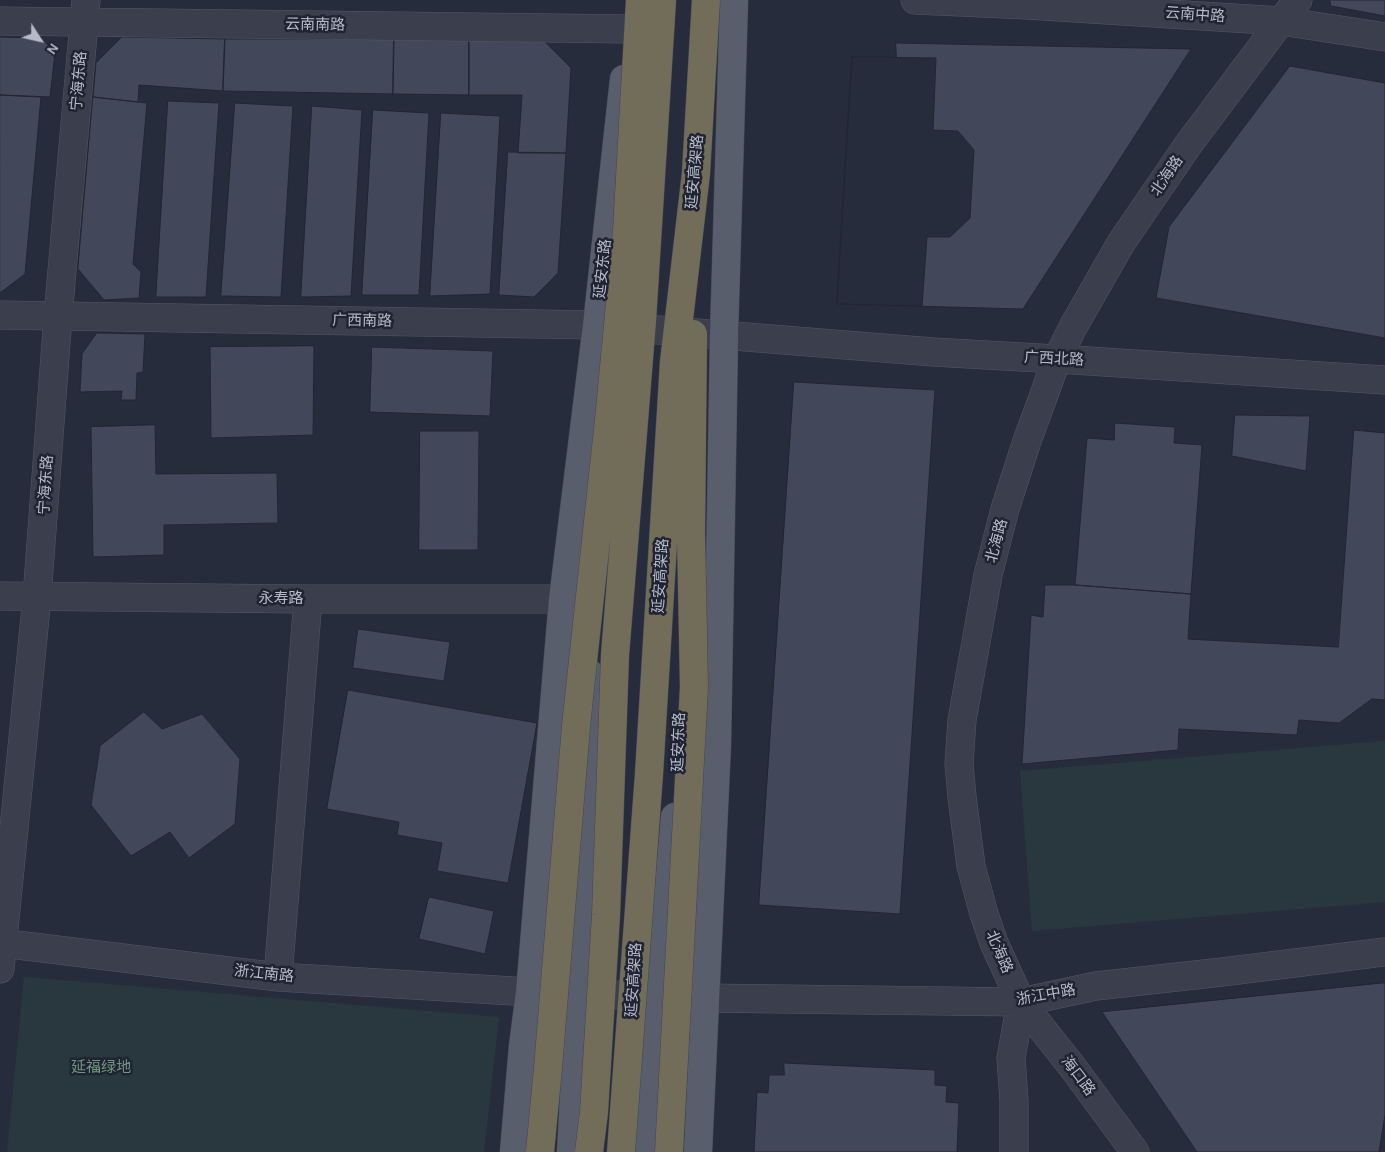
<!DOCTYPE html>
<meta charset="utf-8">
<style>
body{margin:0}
#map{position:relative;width:1385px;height:1152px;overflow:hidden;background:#272c3d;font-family:Karla,sans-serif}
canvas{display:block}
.north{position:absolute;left:15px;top:15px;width:50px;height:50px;-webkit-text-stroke:4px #202432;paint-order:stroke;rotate:125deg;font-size:14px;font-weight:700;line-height:20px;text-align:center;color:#b7bac8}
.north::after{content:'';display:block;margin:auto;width:18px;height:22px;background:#b7bac8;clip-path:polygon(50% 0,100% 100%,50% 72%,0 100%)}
</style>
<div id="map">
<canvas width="1385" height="1152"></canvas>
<div class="north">N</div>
</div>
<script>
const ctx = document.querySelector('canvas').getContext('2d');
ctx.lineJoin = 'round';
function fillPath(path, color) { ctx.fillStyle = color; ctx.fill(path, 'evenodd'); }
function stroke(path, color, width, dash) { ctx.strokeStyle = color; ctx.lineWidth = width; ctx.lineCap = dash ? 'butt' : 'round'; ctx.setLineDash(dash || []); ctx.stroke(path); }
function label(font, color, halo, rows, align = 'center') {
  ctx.font = font + ' Karla,"Noto Sans SC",sans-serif'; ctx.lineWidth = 5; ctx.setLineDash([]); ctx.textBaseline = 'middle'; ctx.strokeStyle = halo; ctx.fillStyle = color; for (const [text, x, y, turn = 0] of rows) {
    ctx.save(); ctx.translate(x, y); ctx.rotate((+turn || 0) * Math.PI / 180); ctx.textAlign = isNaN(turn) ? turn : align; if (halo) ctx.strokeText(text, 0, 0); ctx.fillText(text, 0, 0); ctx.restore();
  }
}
const green = new Path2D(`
 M1385,741V902L1032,931L1020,771Z
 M24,977L499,1017L484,1152H7Z`);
const building = new Path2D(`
 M1330,0H1385V16L1331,6Z
 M0,37L42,38L55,53L50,97L0,95Z
 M122,37L225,39L223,91L139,85L138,102L93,97L96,63Z
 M225,39H394L393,94L223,91Z
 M394,39L469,40V95L393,94Z
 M469,40H543L571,68L566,153H518L522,95H469Z
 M896,43L1191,49L1023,309L837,304L852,57H896Z
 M852,57L936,58L933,130L958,131L974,150L970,218L950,237H927L922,306L837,304Z
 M1290,66L1385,83V338L1156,298L1169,227Z
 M0,95L41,97L25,274L0,293Z
 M93,97L147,103L133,264L141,272L139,298L104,300L78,269Z
 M168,101L219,103L206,297H156Z
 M235,103L293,106L281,297L221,296Z
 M312,106L362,110L351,296L301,297Z
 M373,110L429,113L419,295H362Z
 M441,113L500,116L490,294L430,296Z
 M508,152L566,153L558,273L534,297L499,295Z
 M97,333L145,334L143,372L137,373L136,400H121L122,391L80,392L82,354Z
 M314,346L313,435L211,438L210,347Z
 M372,347L493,351L490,416L370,412Z
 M794,382L935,390L900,914L759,905Z
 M1235,415L1310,416L1306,471L1232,456Z
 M1115,423L1175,427L1174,443L1202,445L1191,594L1075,585L1087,438L1114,440Z
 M155,425L156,474L277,473L278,523L164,525V555L93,557L91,427Z
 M1354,430L1385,433V700L1372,699L1339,723L1299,720L1297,735L1179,729L1178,750L1022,764L1031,615L1043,617L1045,585H1075L1191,594L1188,639L1338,647Z
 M420,431H479L478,550H419Z
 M358,629L450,642L444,681L353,668Z
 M348,690L537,723L508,883L437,871L442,843L397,835L399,822L327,809Z
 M144,712L162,729L202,714L240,759L235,824L189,858L170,832L131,856L91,805L100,746Z
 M429,897L494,911L485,954L419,939Z
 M1385,983V1115L1379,1152H1197L1102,1012Z
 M784,1063L935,1070V1085L947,1086L946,1102L959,1103L957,1152H754L757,1092L768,1093L769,1075H784Z`);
const minor = new Path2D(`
 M915,0L1027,5L1281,21L1385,37
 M0,21L629,29
 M0,315L597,325L933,352L1057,359L1385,380
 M0,596L308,599H563
 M0,943L278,977L530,992L704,998L1021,1002L1096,986L1222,972L1385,952
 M0,969L37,597L58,316L86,0
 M278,977L308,599
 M1014,1152V1101L1011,1058L1021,1002
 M1135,1152L1074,1069L1021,1002L994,943L984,914L971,866L962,797L959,764L962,720L988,575L1005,509L1027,441L1057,359L1073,327L1121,243L1188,145L1281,21L1298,0`);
const major = new Path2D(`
 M514,1152L523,1046L530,992L563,599L597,325L624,79
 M571,1152C576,1069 578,986 584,903C588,826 597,749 588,672
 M649,1152L659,996L675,817
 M698,1152L717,744L724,335L734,0`);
const highwayBridge = new Path2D(`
 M540,1152L548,1068L576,726L609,420L627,231L640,0
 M589,1152L594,1112L606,915L615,655L642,321L662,0
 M621,1152L649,774L674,362L696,173L706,0
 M669,1152L694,687L691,533L693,334`);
const streetNames = [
 ["云南中路",1195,15,4],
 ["云南南路",315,25,1],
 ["宁海东路",79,81,-85],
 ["延安高架路",695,172,-85],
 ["北海路",1167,176,-56],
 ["延安东路",603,269,-84],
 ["广西南路",362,321,1],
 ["广西北路",1054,359,3],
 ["宁海东路",46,485,-86],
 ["北海路",997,541,-75],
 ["延安高架路",661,576,-86],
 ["永寿路",281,599],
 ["延安东路",679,742,-88],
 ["北海路",999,952,67],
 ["浙江南路",264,974,6],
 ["延安高架路",634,980,-86],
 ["浙江中路",1046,995,-10],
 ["海口路",1078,1076,53]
];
const parkNames = [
 ["延福绿地",101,1068]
];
fillPath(green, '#29383e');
fillPath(building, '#424759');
stroke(building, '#222634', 1);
stroke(minor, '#535765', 29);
stroke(major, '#444856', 29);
stroke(minor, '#3b3f4d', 28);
stroke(major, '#595e6d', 28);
stroke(highwayBridge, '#434755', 29, []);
stroke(highwayBridge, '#726d59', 28);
label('15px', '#b7bac8', '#202432', streetNames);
label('15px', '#719680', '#202432', parkNames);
</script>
